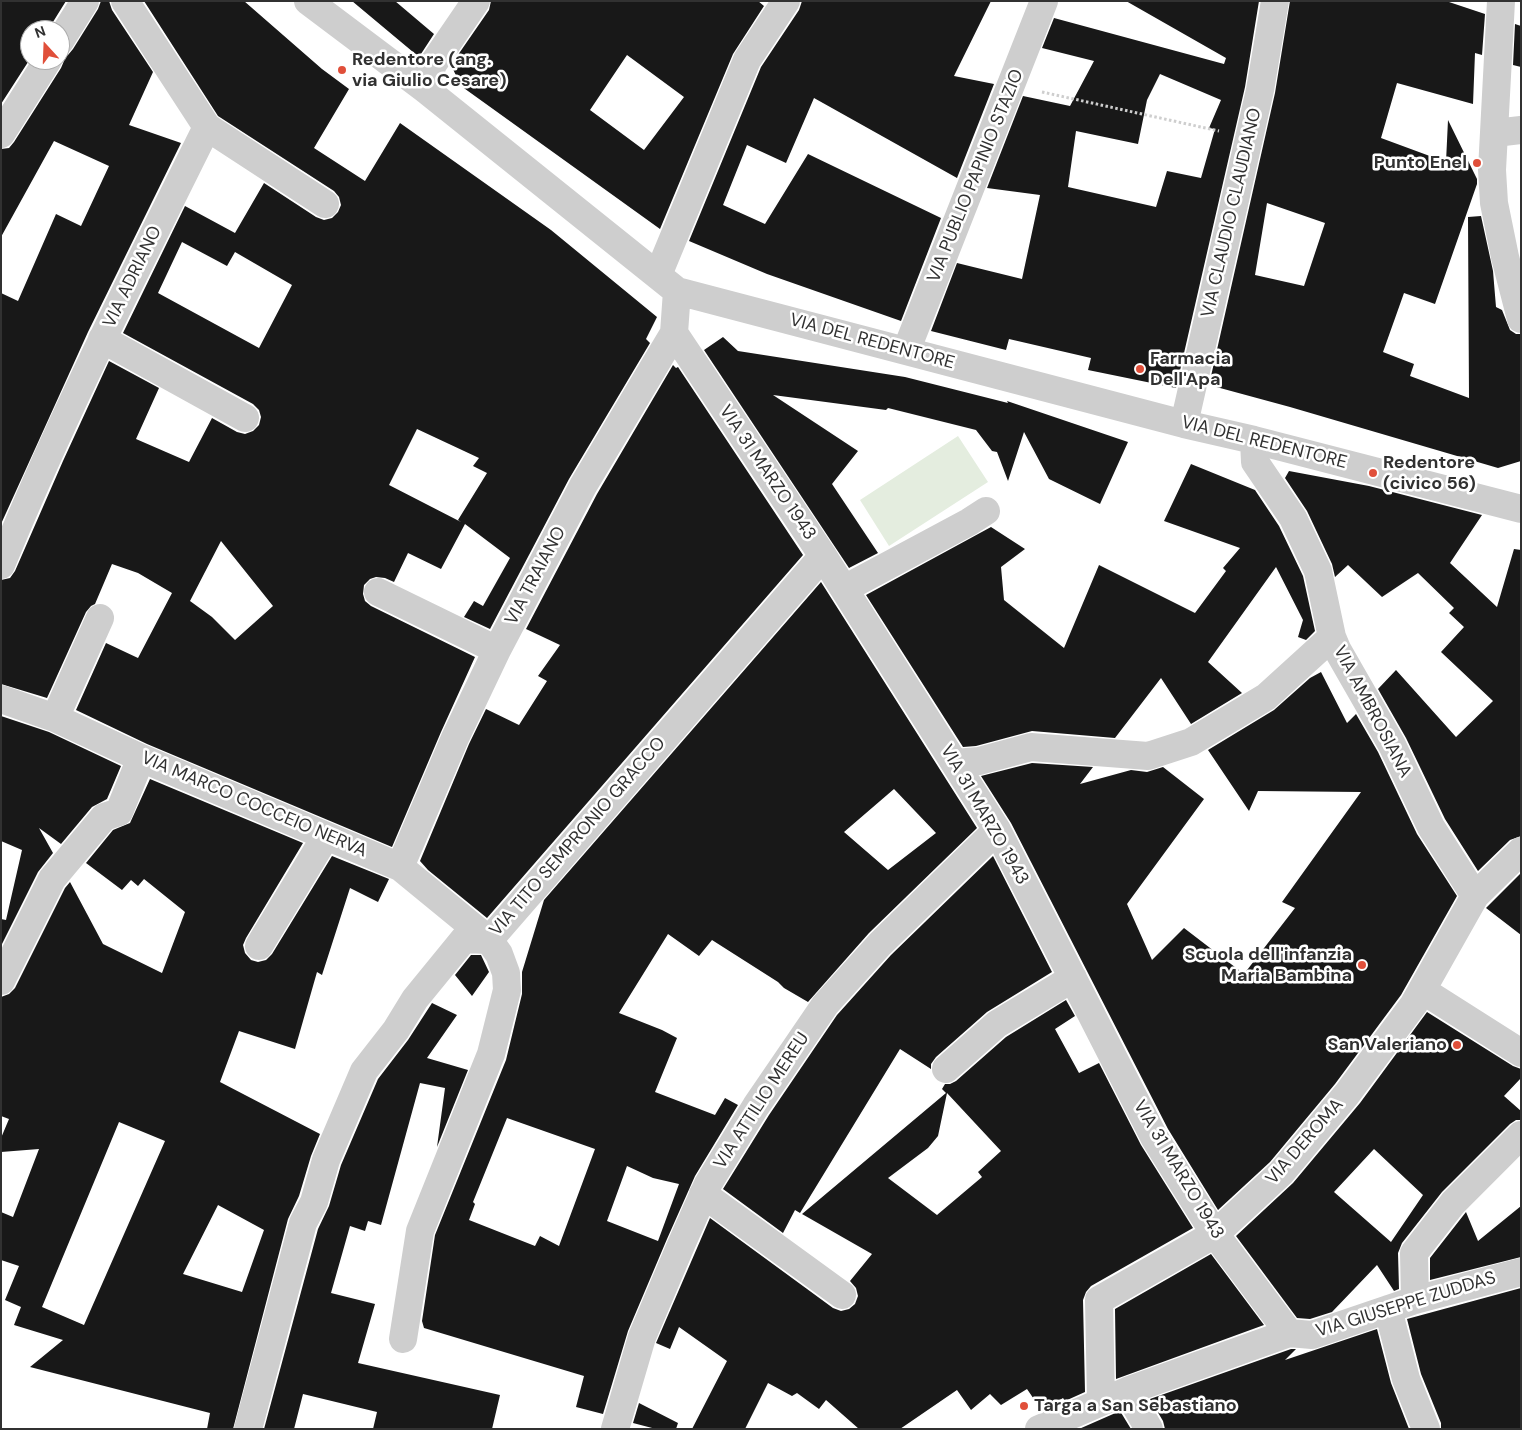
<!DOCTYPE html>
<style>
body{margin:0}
#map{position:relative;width:1522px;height:1430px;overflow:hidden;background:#fff;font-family:"DM Sans",sans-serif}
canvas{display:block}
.frame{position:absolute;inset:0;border:2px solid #313131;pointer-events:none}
.north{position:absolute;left:20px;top:20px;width:50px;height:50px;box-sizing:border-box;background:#fff;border:1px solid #adadad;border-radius:50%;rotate:340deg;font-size:14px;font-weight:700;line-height:20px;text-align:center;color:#313131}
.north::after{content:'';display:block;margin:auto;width:18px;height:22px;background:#e04f3a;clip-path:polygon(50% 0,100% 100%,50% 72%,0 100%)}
</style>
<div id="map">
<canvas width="1522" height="1430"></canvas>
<div class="frame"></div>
<div class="north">N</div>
</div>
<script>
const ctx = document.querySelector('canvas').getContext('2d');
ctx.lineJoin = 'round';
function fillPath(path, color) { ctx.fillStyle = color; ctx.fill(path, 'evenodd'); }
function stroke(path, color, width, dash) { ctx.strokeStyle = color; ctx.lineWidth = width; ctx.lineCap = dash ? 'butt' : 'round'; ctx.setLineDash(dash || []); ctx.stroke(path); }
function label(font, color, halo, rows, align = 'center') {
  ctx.font = font + ' "DM Sans",sans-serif'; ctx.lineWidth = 5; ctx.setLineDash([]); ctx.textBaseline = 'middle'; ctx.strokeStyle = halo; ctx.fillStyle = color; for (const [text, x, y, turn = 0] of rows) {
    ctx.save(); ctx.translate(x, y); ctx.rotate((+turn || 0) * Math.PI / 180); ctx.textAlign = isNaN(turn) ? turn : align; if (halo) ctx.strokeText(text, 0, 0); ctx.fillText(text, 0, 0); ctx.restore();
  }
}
const green = new Path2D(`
 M958,436L988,482L889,546L860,500Z`);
const building = new Path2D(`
 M1,1H66L48,30H30V59L1,104Z
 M101,1H109L112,10L153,72L129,125L181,143L88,332L1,524V293L18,301L56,214L81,226L109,166L54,141L1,237V149L9,148L14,142L61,68L64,61L63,56L68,55L73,49L98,9Z
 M144,1H244L322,69L349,89L314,148L365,181L400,123L551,230L657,317L646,339L650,343L569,479L490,629L464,617L474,601L483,606L510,558L465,524L441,569L408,553L394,582L385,578L376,577L370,579L364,585L363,594L365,601L371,606L475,657L441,732L392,847L147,744L76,710L106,643L138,658L172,593L138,573L112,564L95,604L91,606L86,612L47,698L1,684V580L10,578L15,571L63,461L109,361L159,388L136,439L189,462L212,418L237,432L245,434L253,431L259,425L261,417L259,410L253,404L123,333L185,206L235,233L264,183L316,217L324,220L332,218L338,212L341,205L339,197L334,191L218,116ZM182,242L227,266L235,252L292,285L259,348L158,293ZM417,429L479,458L473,466L487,473L458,520L461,522L389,485ZM221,541L273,606L235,640L212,617L190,601Z
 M352,1H395L434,34L419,57Z
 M491,1H758L764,6L733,54L660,229L461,86L451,65L489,10ZM627,55L684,97L644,150L590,110Z
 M802,1H991L954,76L994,84L957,178L814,98L786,163L747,145L723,205L765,224L808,154L941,218L901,321L767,274L689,241L761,67L799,10Z
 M1126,1H1259L1245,87L1176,388L1088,370L1091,358L1009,339L1006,350L931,331L957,263L1022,279L1040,195L987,188L1023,96L1070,106L1094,61L1042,48L1054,18L1224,64L1226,58ZM1160,74L1221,100L1209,128L1215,129L1201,178L1167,171L1156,207L1068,187L1076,131L1138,144L1147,100Z
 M1290,1H1446L1485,14L1482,55L1475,53L1473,104L1397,83L1381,138L1446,162L1448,120L1477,179V184L1435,304L1404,293L1383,352L1414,364L1410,376L1469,398L1468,217L1481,216L1493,271L1496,307L1502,310L1510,330L1516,334H1521V461L1498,468L1290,407L1209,385L1275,93ZM1267,203L1325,223L1304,286L1255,275Z
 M1515,24L1521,26V67L1513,65Z
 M723,337L738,351L905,377L1008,403L1007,401L1128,442L1100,504L1049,479L1024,432L1008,481L997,452L992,451L976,430L888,408L886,410L773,395L858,451L832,484L878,553L849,568L704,350Z
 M673,365L676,368L678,367L803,555L487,918L428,870L420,861L469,744L486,709L519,725L547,681L538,676L560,645L526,629L597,494Z
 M1191,464L1255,490L1279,526L1303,576L1315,631L1306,640L1298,637L1303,620L1276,567L1208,662L1242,693L1191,724L1161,678L1115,738L1032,731L976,746L963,747L866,595L991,527L1025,549L1001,567L1004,600L1064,648L1099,565L1195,613L1226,571L1223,568L1240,548L1164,521Z
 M1289,471L1369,486L1482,515L1450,563L1497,607L1514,549L1521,550V836L1510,840L1478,871L1445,819L1406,738L1378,689L1396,670L1456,737L1493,701L1441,652L1464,627L1449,613L1454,608L1418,573L1382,597L1348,565L1335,577L1332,564L1307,511L1285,478Z
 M821,582L977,828L869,933L808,1002L784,988L778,982L712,940L699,956L668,934L619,1013L662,1030L677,1038L655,1092L715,1115L725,1098L738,1105L695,1176L667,1239L628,1331L603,1414L576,1407L584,1376L424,1328L422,1321L435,1235L506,1060L522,994V972L544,900ZM894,789L936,833L888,870L844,832ZM507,1118L595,1149L559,1246L540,1236L535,1246L469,1220L475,1204L473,1202ZM627,1166L653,1178L679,1184L658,1241L607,1221Z
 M1321,672L1347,723L1356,714L1378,752L1417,834L1457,896L1401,995L1335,1084L1270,1162L1218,1210L1168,1129L1011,823L981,776L1032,763L1093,767L1080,784L1131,770L1147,772L1163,767L1204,799L1127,904L1152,960L1184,928L1244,974L1295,908L1282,902L1361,792L1258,791L1249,811L1208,750L1274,710L1310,678Z
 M1,716L49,732L121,766L107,799L92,807L61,844L39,828L53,853L38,872L1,946V919L6,920L22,850L1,841Z
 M150,779L303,843L246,938L243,945L245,953L251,960L258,962L266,960L272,954L332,856L389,879L378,902L350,888L322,975L317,972L295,1049L239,1031L220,1082L320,1134L311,1156L299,1196L288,1219L233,1429H207L210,1413L30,1367L63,1340L14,1325L21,1307L5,1300L19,1266L1,1260V1212L13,1217L39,1149L1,1152V1138L9,1119L1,1116V997L9,994L15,988L65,888L70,882L103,944L162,973L185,912L144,879L138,886L131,880L122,890L86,863L113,830L130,823ZM119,1122L165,1141L84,1325L42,1307ZM218,1205L264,1230L242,1292L183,1274Z
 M993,856L1052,972L987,1012L936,1057L931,1064V1069L900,1049L800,1213L795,1210L783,1233L723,1189L769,1115L837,1015L891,955Z
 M1521,873V935L1486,908Z
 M471,955H481L489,972L472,996L455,975Z
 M1066,1000L1075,1016L1055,1029L1079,1073L1099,1063L1141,1145L1193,1228L1091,1286L1086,1292L1083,1300L1085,1392L1065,1401L1063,1398L1042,1411L1027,1389L1001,1405L990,1394L971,1410L957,1390L900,1429H859L826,1400L819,1409L797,1393L792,1396L768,1383L745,1429H692L727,1361L679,1327L670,1349L656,1343L710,1218L833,1308L841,1311L849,1309L855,1304L858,1296L856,1288L850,1281L872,1254L802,1214L946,1093L942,1089L945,1084H950L956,1081L1006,1037ZM947,1093L1001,1151L978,1172L982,1177L937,1215L888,1178L928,1148L938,1136Z
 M432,1003L457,1015L427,1058L468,1070L437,1147L445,1088L420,1083L381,1225L368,1221L365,1231L350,1226L331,1293L375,1304L358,1363L500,1395L492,1429H373L377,1412L303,1394L294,1429H264L318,1229L329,1206L341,1165L378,1079L408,1040Z
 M1427,1012L1513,1066L1521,1069V1078L1504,1096L1521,1111V1120H1516L1510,1124L1442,1192L1402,1243L1398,1253L1399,1289L1394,1291L1377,1265L1332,1312L1310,1319L1297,1318L1236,1236L1293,1183L1360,1103ZM1374,1149L1423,1195L1391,1242L1334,1192Z
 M1521,1206V1257L1430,1280V1258L1466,1212L1478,1241Z
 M1211,1254L1264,1325L1116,1379L1115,1309Z
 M1521,1288V1429H1441V1423L1421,1374L1407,1319Z
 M1377,1329L1391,1383L1409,1429H1165L1163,1421L1150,1399L1291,1349H1296L1285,1360Z
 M639,1403L678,1423L676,1429H656L633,1423Z
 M1120,1411L1131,1429H1079Z`);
const path = new Path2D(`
 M1042,92L1219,131`);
const minor = new Path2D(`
 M308,1L425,89L677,291L1184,424L1254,440L1521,509
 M1501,1L1492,170L1494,203L1505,257L1521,319
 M60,41L85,1
 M425,89L433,64L476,1
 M207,127L325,204
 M1495,133L1521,130
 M1,134L48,60
 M658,275L747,60L786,1
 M674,333L823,556L997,830L1154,1137L1215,1234L1289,1333
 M102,339L245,418
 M906,351L1044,1
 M1184,424L1260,90L1275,1
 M1254,440L1255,462L1293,518L1318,571L1332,637L1337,649L1392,745L1431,827L1475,896
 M1,565C62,416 135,272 207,127L125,1
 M844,589L969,522L986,511
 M378,592L497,650
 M1,699L55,718L141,758L400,867L489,940L499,954L506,973L507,990L491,1054L420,1231L403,1339
 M55,718L100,618
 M955,763L979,761L1031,747L1148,756L1191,742L1266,697L1332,637
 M400,867L455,738L497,650L583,486L674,333L677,291
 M259,946L326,836
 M1,981L52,879L104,817L119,812L141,758
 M1422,990L1521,1053
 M946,1069L997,1024L1073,978
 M703,1194L842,1295
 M1415,1300L1414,1253L1453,1203L1521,1135
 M1388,1309L1406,1379L1426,1429
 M1127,1391L1149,1429
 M1101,1402L1099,1300L1215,1234L1281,1173L1347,1094L1414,1004L1475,896L1521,851
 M248,1429L303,1223L314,1202L326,1160L364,1071L396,1030L415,999L464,939L489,940L823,556
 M615,1429L642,1337L681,1245L708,1184L756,1106L825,1005L880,944L997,830
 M1039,1429L1127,1391L1289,1333L1312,1335L1415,1300L1521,1272`);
const markers = [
 [342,70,5,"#e04f3a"],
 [1477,163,5,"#e04f3a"],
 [1140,369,5,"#e04f3a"],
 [1373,473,5,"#e04f3a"],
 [1362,965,5,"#e04f3a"],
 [1457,1045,5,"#e04f3a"],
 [1024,1406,5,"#e04f3a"]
];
const poiNames = [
 ["Redentore (ang.",352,60],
 ["via Giulio Cesare)",352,81],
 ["Punto Enel",1467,163,"right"],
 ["Farmacia",1150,359],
 ["Dell'Apa",1150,380],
 ["Redentore",1383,463],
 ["(civico 56)",1383,484],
 ["Scuola dell'infanzia",1352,955,"right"],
 ["Maria Bambina",1352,976,"right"],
 ["San Valeriano",1447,1045,"right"],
 ["Targa a San Sebastiano",1034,1406]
];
const streetNames = [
 ["VIA PUBLIO PAPINIO STAZIO",976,176,-68],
 ["VIA CLAUDIO CLAUDIANO",1232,213,-77],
 ["VIA ADRIANO",133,277,-64],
 ["VIA DEL REDENTORE",872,342,15],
 ["VIA DEL REDENTORE",1264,443,14],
 ["VIA 31 MARZO 1943",767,473,56],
 ["VIA TRAIANO",536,576,-62],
 ["VIA AMBROSIANA",1372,712,62],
 ["VIA MARCO COCCEIO NERVA",254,805,23],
 ["VIA 31 MARZO 1943",984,815,60],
 ["VIA TITO SEMPRONIO GRACCO",578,837,-49],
 ["VIA ATTILIO MEREU",762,1101,-57],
 ["VIA DEROMA",1305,1142,-49],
 ["VIA 31 MARZO 1943",1178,1170,59],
 ["VIA GIUSEPPE ZUDDAS",1406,1305,-17]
];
fillPath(green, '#e4eddf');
fillPath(building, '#181818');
stroke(path, '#cecece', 3, [2.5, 2.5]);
stroke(minor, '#cecece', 28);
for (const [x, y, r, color] of markers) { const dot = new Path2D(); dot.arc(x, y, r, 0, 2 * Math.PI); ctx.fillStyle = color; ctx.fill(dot); stroke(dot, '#fff', 2); }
label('bold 18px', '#313131', '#fff', poiNames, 'left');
label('18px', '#313131', '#fff', streetNames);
</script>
